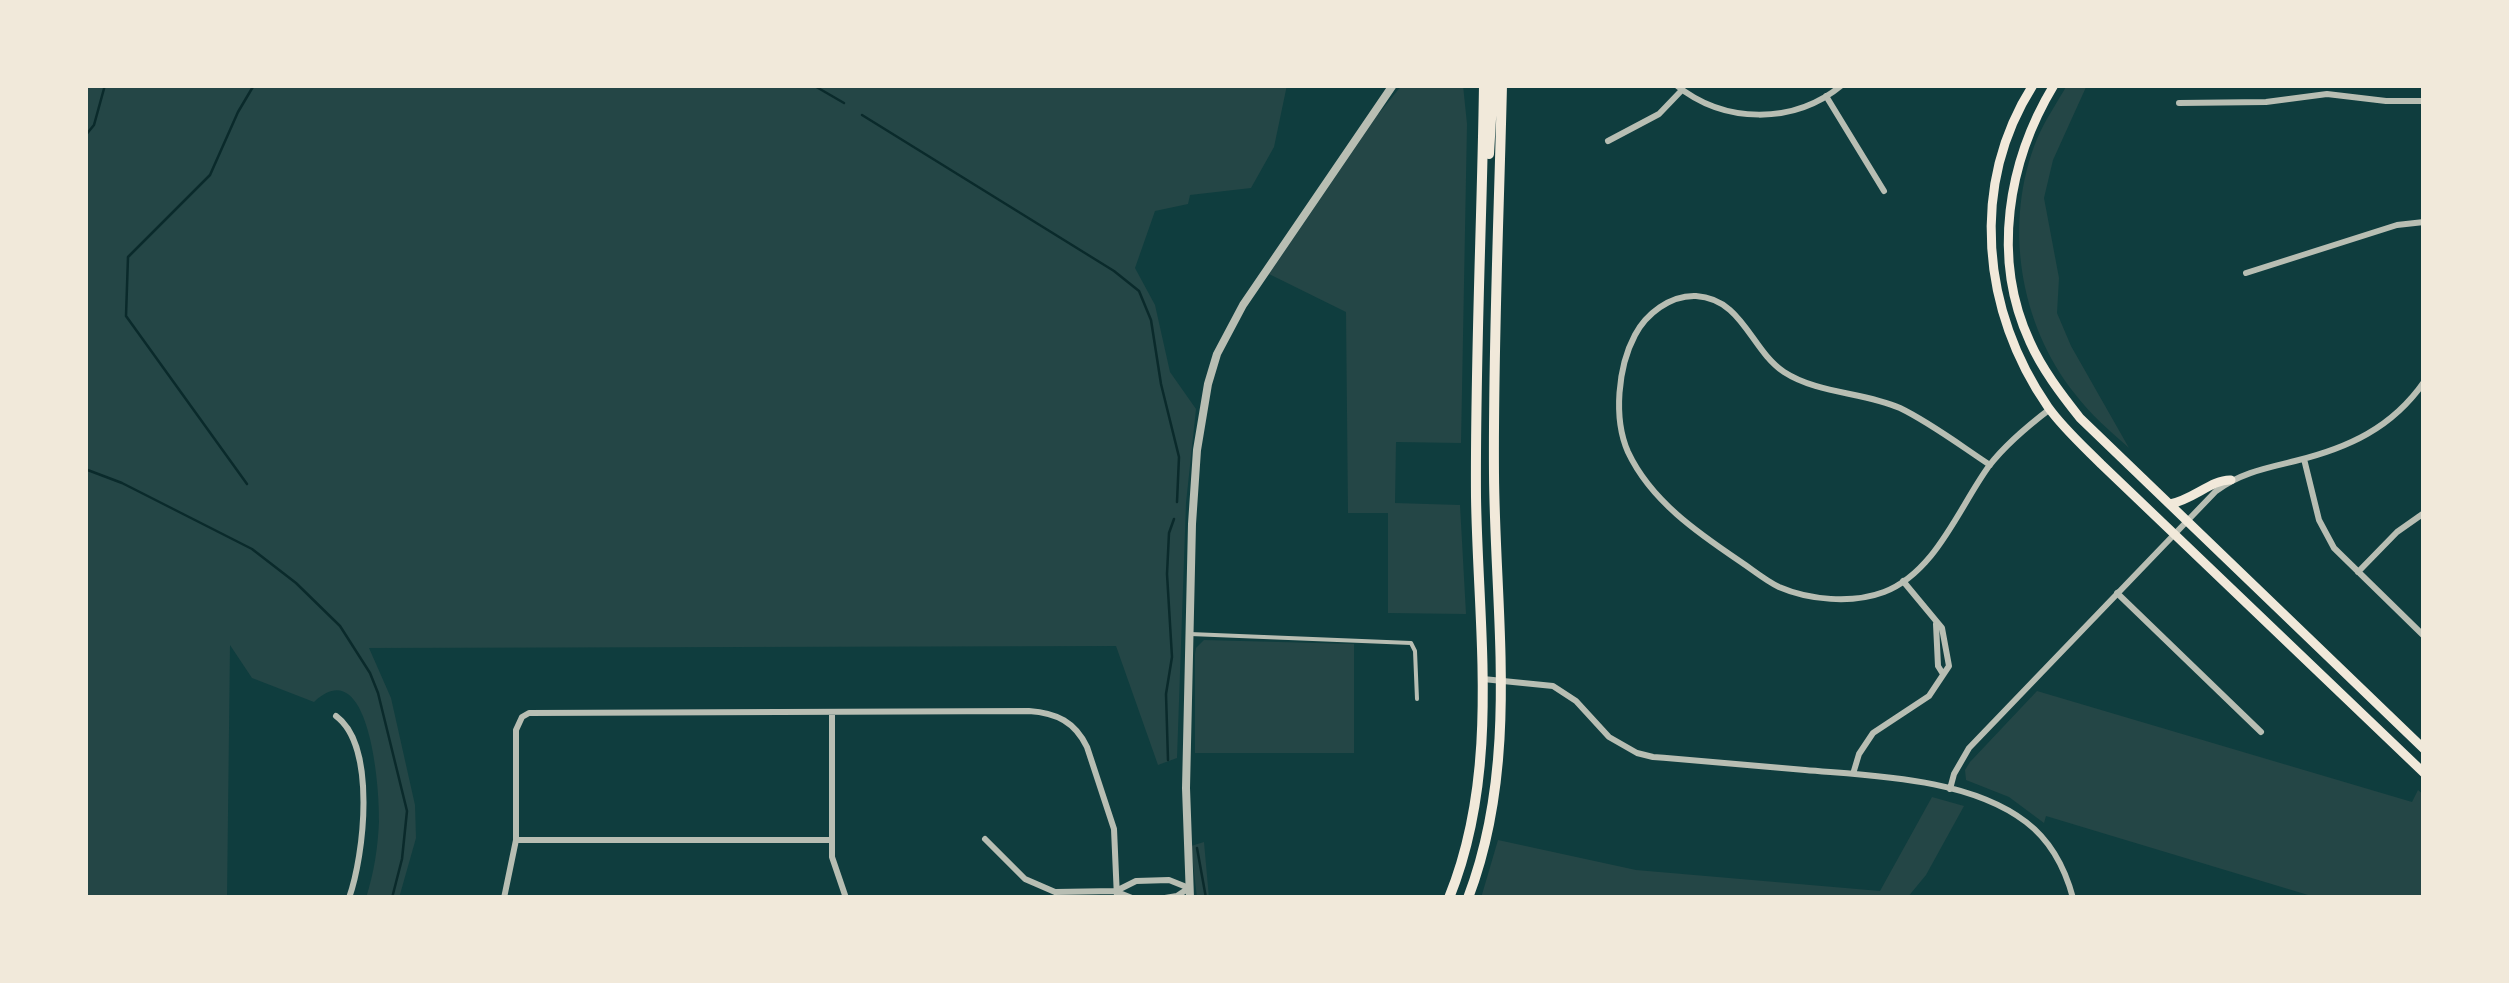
<!DOCTYPE html>
<style>
body{margin:0}
#map{position:relative;width:2509px;height:983px;overflow:hidden;background:#0f3d3e;font-family:"Fira Sans Condensed",sans-serif}
canvas{display:block}
.frame{position:absolute;inset:0;border:88px solid #f1e9da;pointer-events:none}
</style>
<div id="map">
<canvas width="2509" height="983"></canvas>
<div class="frame"></div>
</div>
<script>
const ctx = document.querySelector('canvas').getContext('2d');
ctx.lineJoin = 'round';
function fillPath(path, color) { ctx.fillStyle = color; ctx.fill(path, 'evenodd'); }
function stroke(path, color, width, dash) { ctx.strokeStyle = color; ctx.lineWidth = width; ctx.lineCap = dash ? 'butt' : 'round'; ctx.setLineDash(dash || []); ctx.stroke(path); }
const green = new Path2D(`
 M85,85H1287L1274,147L1251,188L1190,195L1188,204L1155,211L1135,268L1155,305L1170,372L1196,409L1186,503L1177,758L1158,765L1116,646L369,648L391,698L415,805L416,838L399,898H366C374,873 378,847 379,821C380,791 370,649 314,702L252,678L230,645L227,898H85Z
 M1402,85H1463L1467,124L1461,443L1396,442L1395,503L1460,505L1466,614L1388,613V513H1348L1346,312L1269,274L1376,117Z
 M2067,85H2087L2053,160L2044,198L2059,278L2057,313L2071,346L2129,448C2110,431 2090,414 2075,394C2019,324 2003,222 2037,139C2045,120 2057,103 2067,85Z
 M1204,640L1354,644V753H1195V654L1196,648Z
 M2037,691L2412,802L2418,790L2424,795V898H2318L2046,816L2044,823L2009,797L1966,780L1965,770L1970,762Z
 M1932,797L1964,806L1926,875L1907,898H1481L1498,840L1636,870L1880,891Z
 M1204,842L1209,898H1197L1191,846Z`);
const stream = new Path2D(`
 M813,85L844,103
 M862,115L1114,271L1139,291L1151,320L1161,384L1179,457L1177,502
 M85,136L94,125L105,85
 M85,469L122,483L252,549L296,583L340,626L370,673L378,693L407,811L402,859L392,898
 M247,484L126,316L128,257L210,175L238,112L254,85
 M1168,760L1166,694L1172,657L1167,574L1169,533L1174,519
 M1197,848L1206,898`);
const service = new Path2D(`
 M1190,634L1411,643L1415,651L1417,699`);
const minor = new Path2D(`
 M1676,85C1724,124 1794,125 1842,85
 M1826,96L1884,191
 M2179,103L2266,102L2327,94L2386,101H2424
 M1608,141L1659,114L1682,90
 M2246,273L2397,225L2424,222
 M2304,459L2319,520L2334,548L2424,636
 M1990,465C1961,446 1931,423 1900,408C1864,392 1818,394 1784,372C1750,349 1743,299 1696,296C1670,295 1646,314 1635,335C1618,367 1613,418 1628,452C1651,501 1698,533 1741,562C1753,570 1766,581 1779,587C1809,600 1852,604 1884,592C1936,572 1959,507 1989,466C2005,445 2029,425 2050,409
 M2358,572L2397,532L2424,513
 M2117,593L2261,732
 M1936,624L1938,666L1943,674
 M1483,679L1553,686L1576,701L1609,737L1637,753L1653,757C1704,761 1755,766 1805,770C1874,776 1969,778 2026,822C2051,841 2065,868 2073,898
 M832,712V857L846,898
 M336,716C377,746 364,856 349,898
 M1853,774L1859,754L1873,733L1929,696L1949,666L1942,628L1903,581
 M1950,789L1954,774L1969,748L2216,491C2240,473 2266,468 2295,461C2348,448 2392,428 2424,382
 M985,839L1025,879L1055,892L1116,891L1136,881L1169,880L1189,888
 M516,840H831
 M1117,892L1132,898
 M504,898L516,840V730L522,717L529,713L1029,711C1057,713 1075,722 1087,747L1114,829L1117,898
 M1165,898L1177,896L1189,888`);
const tertiary = new Path2D(`
 M1190,898L1186,788L1192,524L1197,450L1208,384L1217,354L1243,305L1393,85`);
const secondary = new Path2D(`
 M2033,85C1969,186 1982,312 2048,407C2063,428 2083,446 2101,464L2424,773
 M2054,85C2008,161 1991,258 2030,342C2042,369 2061,394 2080,418L2424,749
 M2170,504C2193,500 2212,479 2231,480`);
const primary = new Path2D(`
 M1489,154L1493,85
 M1449,898C1501,770 1478,631 1476,497C1475,360 1482,222 1484,85
 M1468,898C1520,762 1495,616 1494,474C1493,345 1499,215 1502,85`);
fillPath(green, '#244646');
stroke(stream, '#0a2a2b', 2.5);
stroke(service, '#b8beb3', 4);
stroke(minor, '#b8beb3', 6);
stroke(tertiary, '#b8beb3', 8);
stroke(secondary, '#f1e9da', 9);
stroke(primary, '#f1e9da', 10);
</script>
